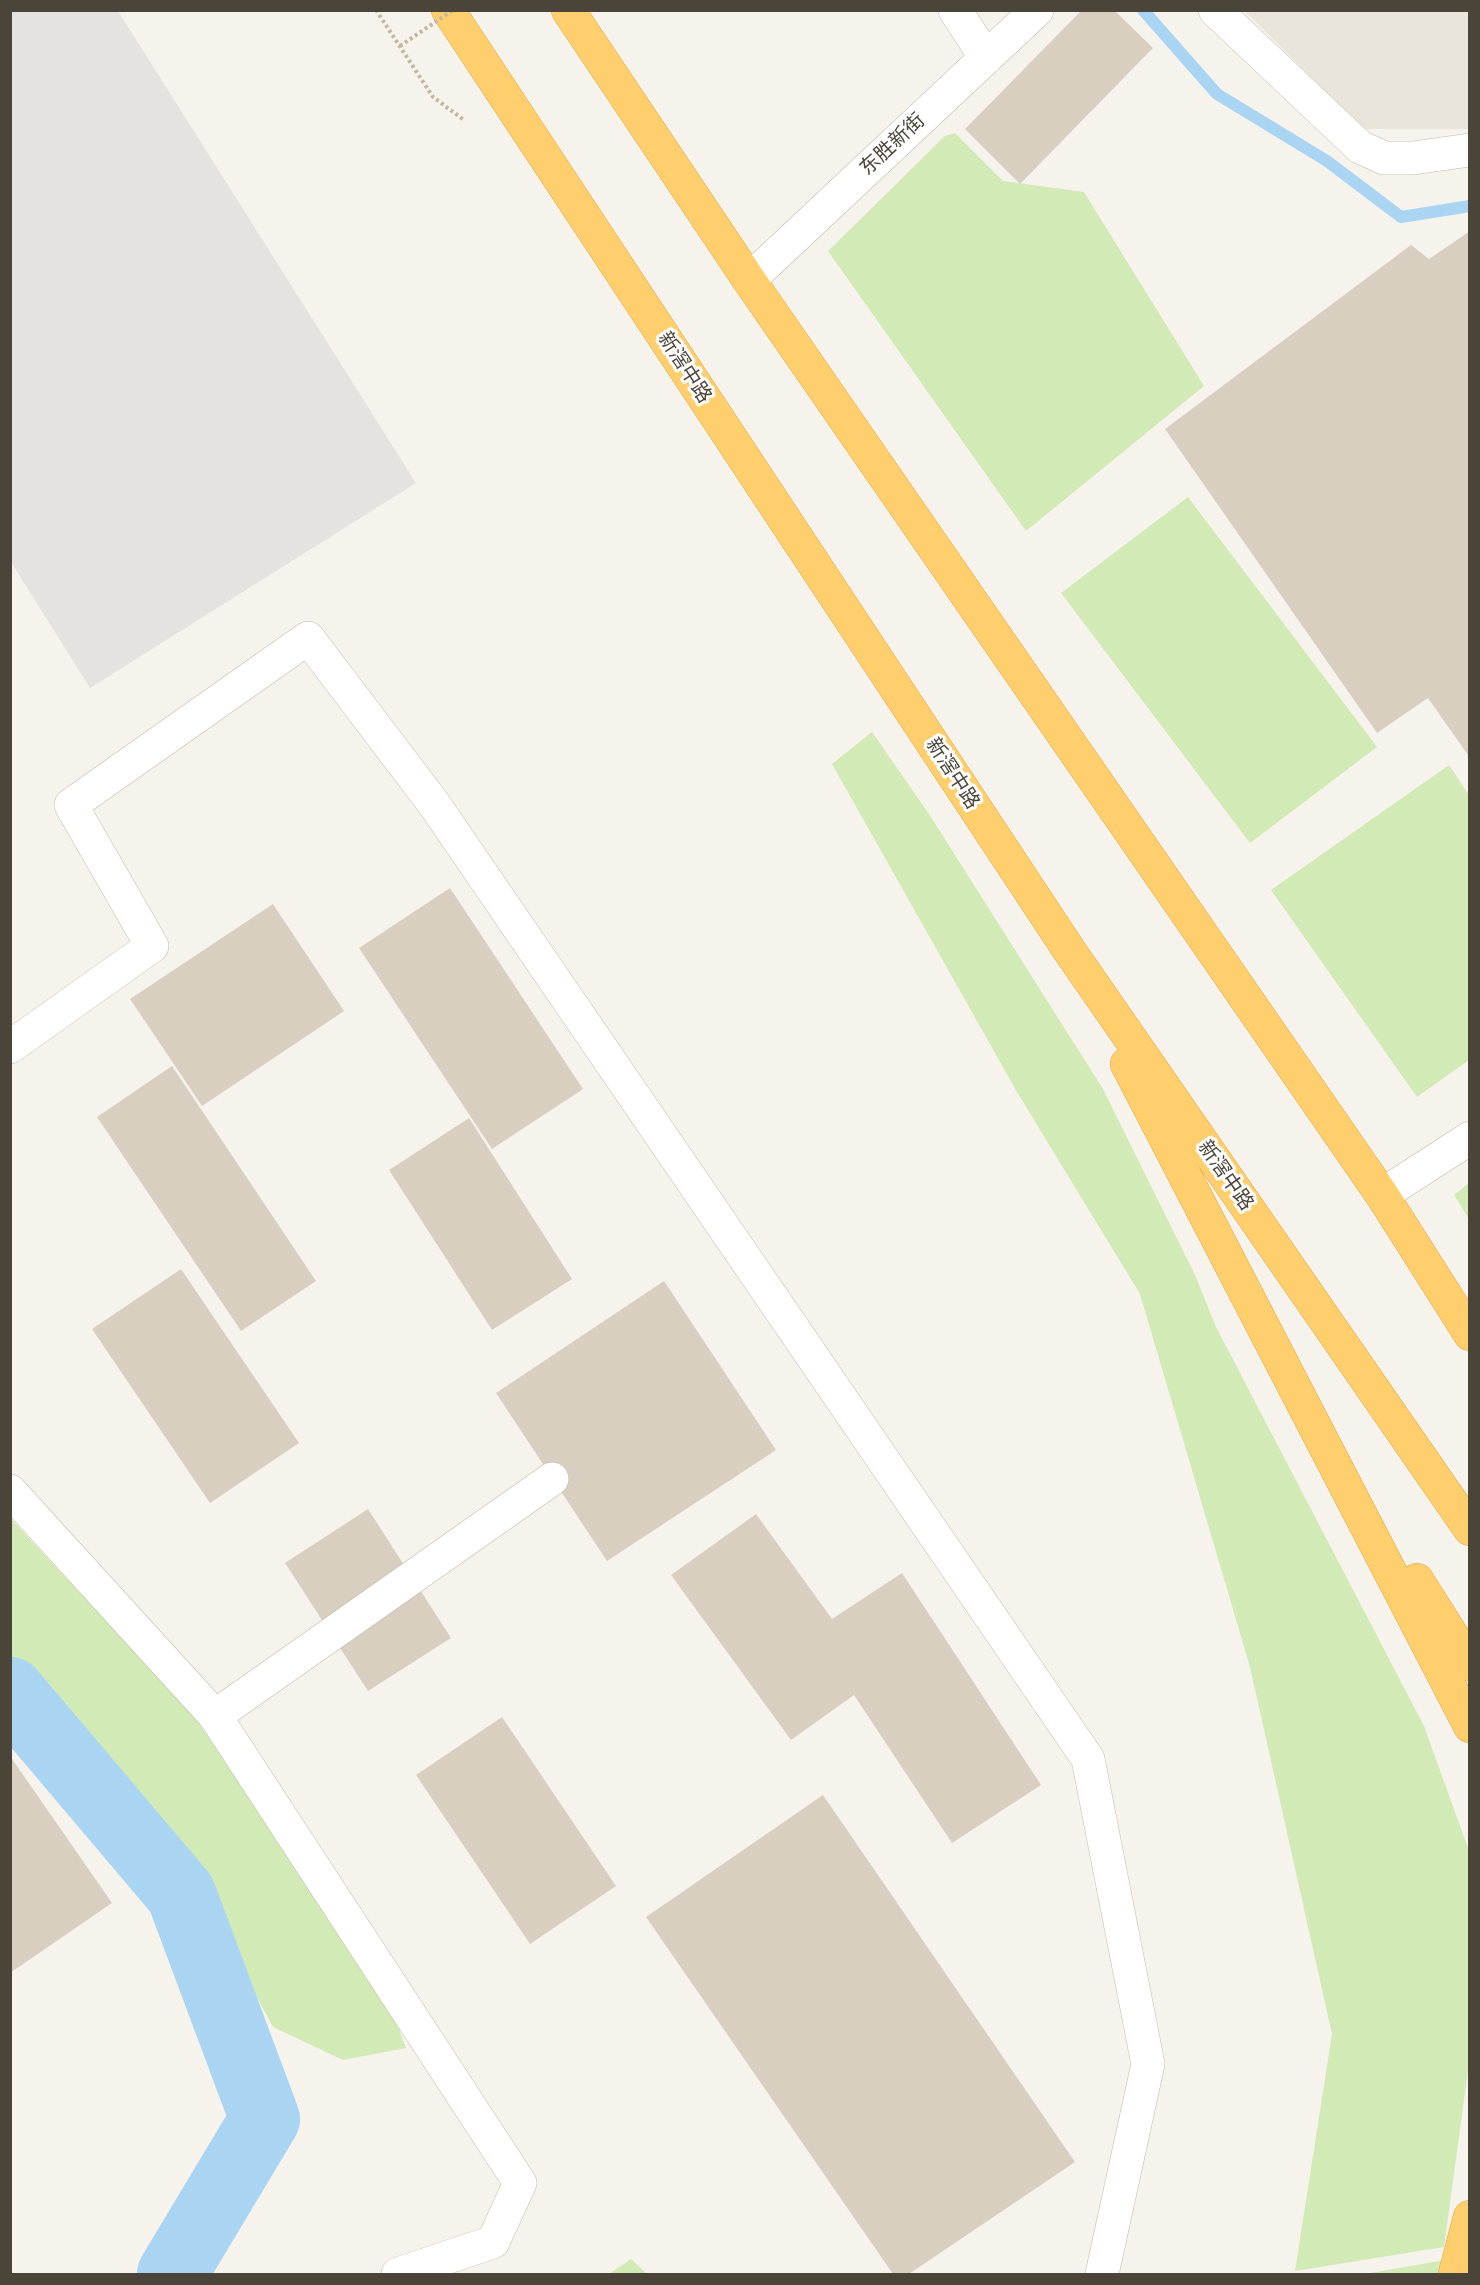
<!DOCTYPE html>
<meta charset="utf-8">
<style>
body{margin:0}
#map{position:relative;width:1480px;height:2285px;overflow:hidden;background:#f6f3ec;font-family:"DejaVu Sans",sans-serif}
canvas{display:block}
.frame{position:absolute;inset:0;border:12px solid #4b4439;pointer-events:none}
</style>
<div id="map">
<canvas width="1480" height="2285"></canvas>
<div class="frame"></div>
</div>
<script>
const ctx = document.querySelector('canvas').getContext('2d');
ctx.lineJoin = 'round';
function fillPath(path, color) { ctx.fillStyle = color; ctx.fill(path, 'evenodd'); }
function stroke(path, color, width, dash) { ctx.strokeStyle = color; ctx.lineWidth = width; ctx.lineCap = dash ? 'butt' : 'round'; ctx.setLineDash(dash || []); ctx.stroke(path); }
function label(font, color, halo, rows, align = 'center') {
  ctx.font = font + ' "DejaVu Sans","Noto Sans SC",sans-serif'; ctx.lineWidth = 6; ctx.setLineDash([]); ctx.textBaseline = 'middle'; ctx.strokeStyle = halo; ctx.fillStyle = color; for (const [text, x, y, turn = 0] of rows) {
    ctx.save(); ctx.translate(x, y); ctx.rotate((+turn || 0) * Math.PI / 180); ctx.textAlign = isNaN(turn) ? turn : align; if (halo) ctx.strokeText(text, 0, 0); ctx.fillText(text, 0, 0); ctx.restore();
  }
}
const residential = new Path2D(`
 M1245,11H1469V129H1363Z`);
const green = new Path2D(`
 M955,133L1003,181L1084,192L1204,386L1026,531L828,251L945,136Z
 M1188,497L1377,747L1250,843L1061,593Z
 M872,732L929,814L1103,1089L1195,1275L1216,1327L1424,1726L1469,1851L1470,2056L1444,2247L1295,2271L1332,2034L1250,1667L1140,1294L1017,1092L832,764Z
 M1449,765L1469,795V1060L1417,1097L1271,890Z
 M1469,1183V1219L1454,1195Z
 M10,1518L192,1713L313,1890L394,2016L406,2048L343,2060L273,2027L227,1941L142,1815L11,1659Z
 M1469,2256V2274H1364Z
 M631,2259L647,2274H609Z`);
const parking = new Path2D(`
 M11,10L118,11L416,483L90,688L11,562Z`);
const stream = new Path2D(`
 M1143,10L1217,94L1327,161L1401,217L1470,206`);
const river = new Path2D(`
 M10,1692L181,1894L265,2119L172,2274`);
const building = new Path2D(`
 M1082,10H1114L1153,48L1020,184L965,129Z
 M1470,231V758L1428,698L1377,733L1165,429L1411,245L1429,259Z
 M450,888L583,1089L492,1149L359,948Z
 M273,904L344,1011L202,1106L130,999Z
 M172,1066L316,1281L241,1331L97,1117Z
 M469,1118L572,1279L492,1330L389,1170Z
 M181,1269L299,1443L210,1503L92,1329Z
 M664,1281L776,1450L607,1561L496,1393Z
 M368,1509L451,1638L368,1691L285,1563Z
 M756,1514L832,1619L902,1573L1041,1785L952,1843L854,1695L791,1740L671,1575Z
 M502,1717L616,1886L530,1944L416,1775Z
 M10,1756L112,1903L10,1973Z
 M823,1795L1075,2162L909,2274H893L646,1917Z`);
const path = new Path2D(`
 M376,10L433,97L464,120`);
const minor = new Path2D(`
 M955,10L986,58
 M1215,10L1360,147L1384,158H1413L1470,150
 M749,280L1037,10
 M10,1047L152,946L71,805L308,638L434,804L1088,1759L1148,2064L1102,2274
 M1382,1195L1470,1138
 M10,1491L215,1716L520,2183L493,2242L398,2274
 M215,1716L552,1479`);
const highway = new Path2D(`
 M448,10L1069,950L1470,1529
 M568,10L749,280L1382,1195L1470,1334
 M1127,1064L1470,1726
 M1417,1580L1470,1664
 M1455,2274L1470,2217`);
const pathBridge = new Path2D(`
 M400,46L453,10`);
const streetNames = [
 ["东胜新街",893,145,-43],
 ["新滘中路",684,368,57],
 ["新滘中路",952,774,57],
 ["新滘中路",1225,1176,55]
];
fillPath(residential, '#eae5da');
fillPath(green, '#d2eab5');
fillPath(parking, '#e5e3e0');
stroke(stream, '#a9d4f2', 12);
stroke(river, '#a9d4f2', 70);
fillPath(building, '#d8cfc1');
stroke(minor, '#c2bbae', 34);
stroke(highway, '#e0a43c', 34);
stroke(path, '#c4b79f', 4, [3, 3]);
stroke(minor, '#fff', 33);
stroke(highway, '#ffcf6e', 33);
stroke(pathBridge, '#c4b79f', 4, [3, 3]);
label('20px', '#4b4439', '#fff', streetNames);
</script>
